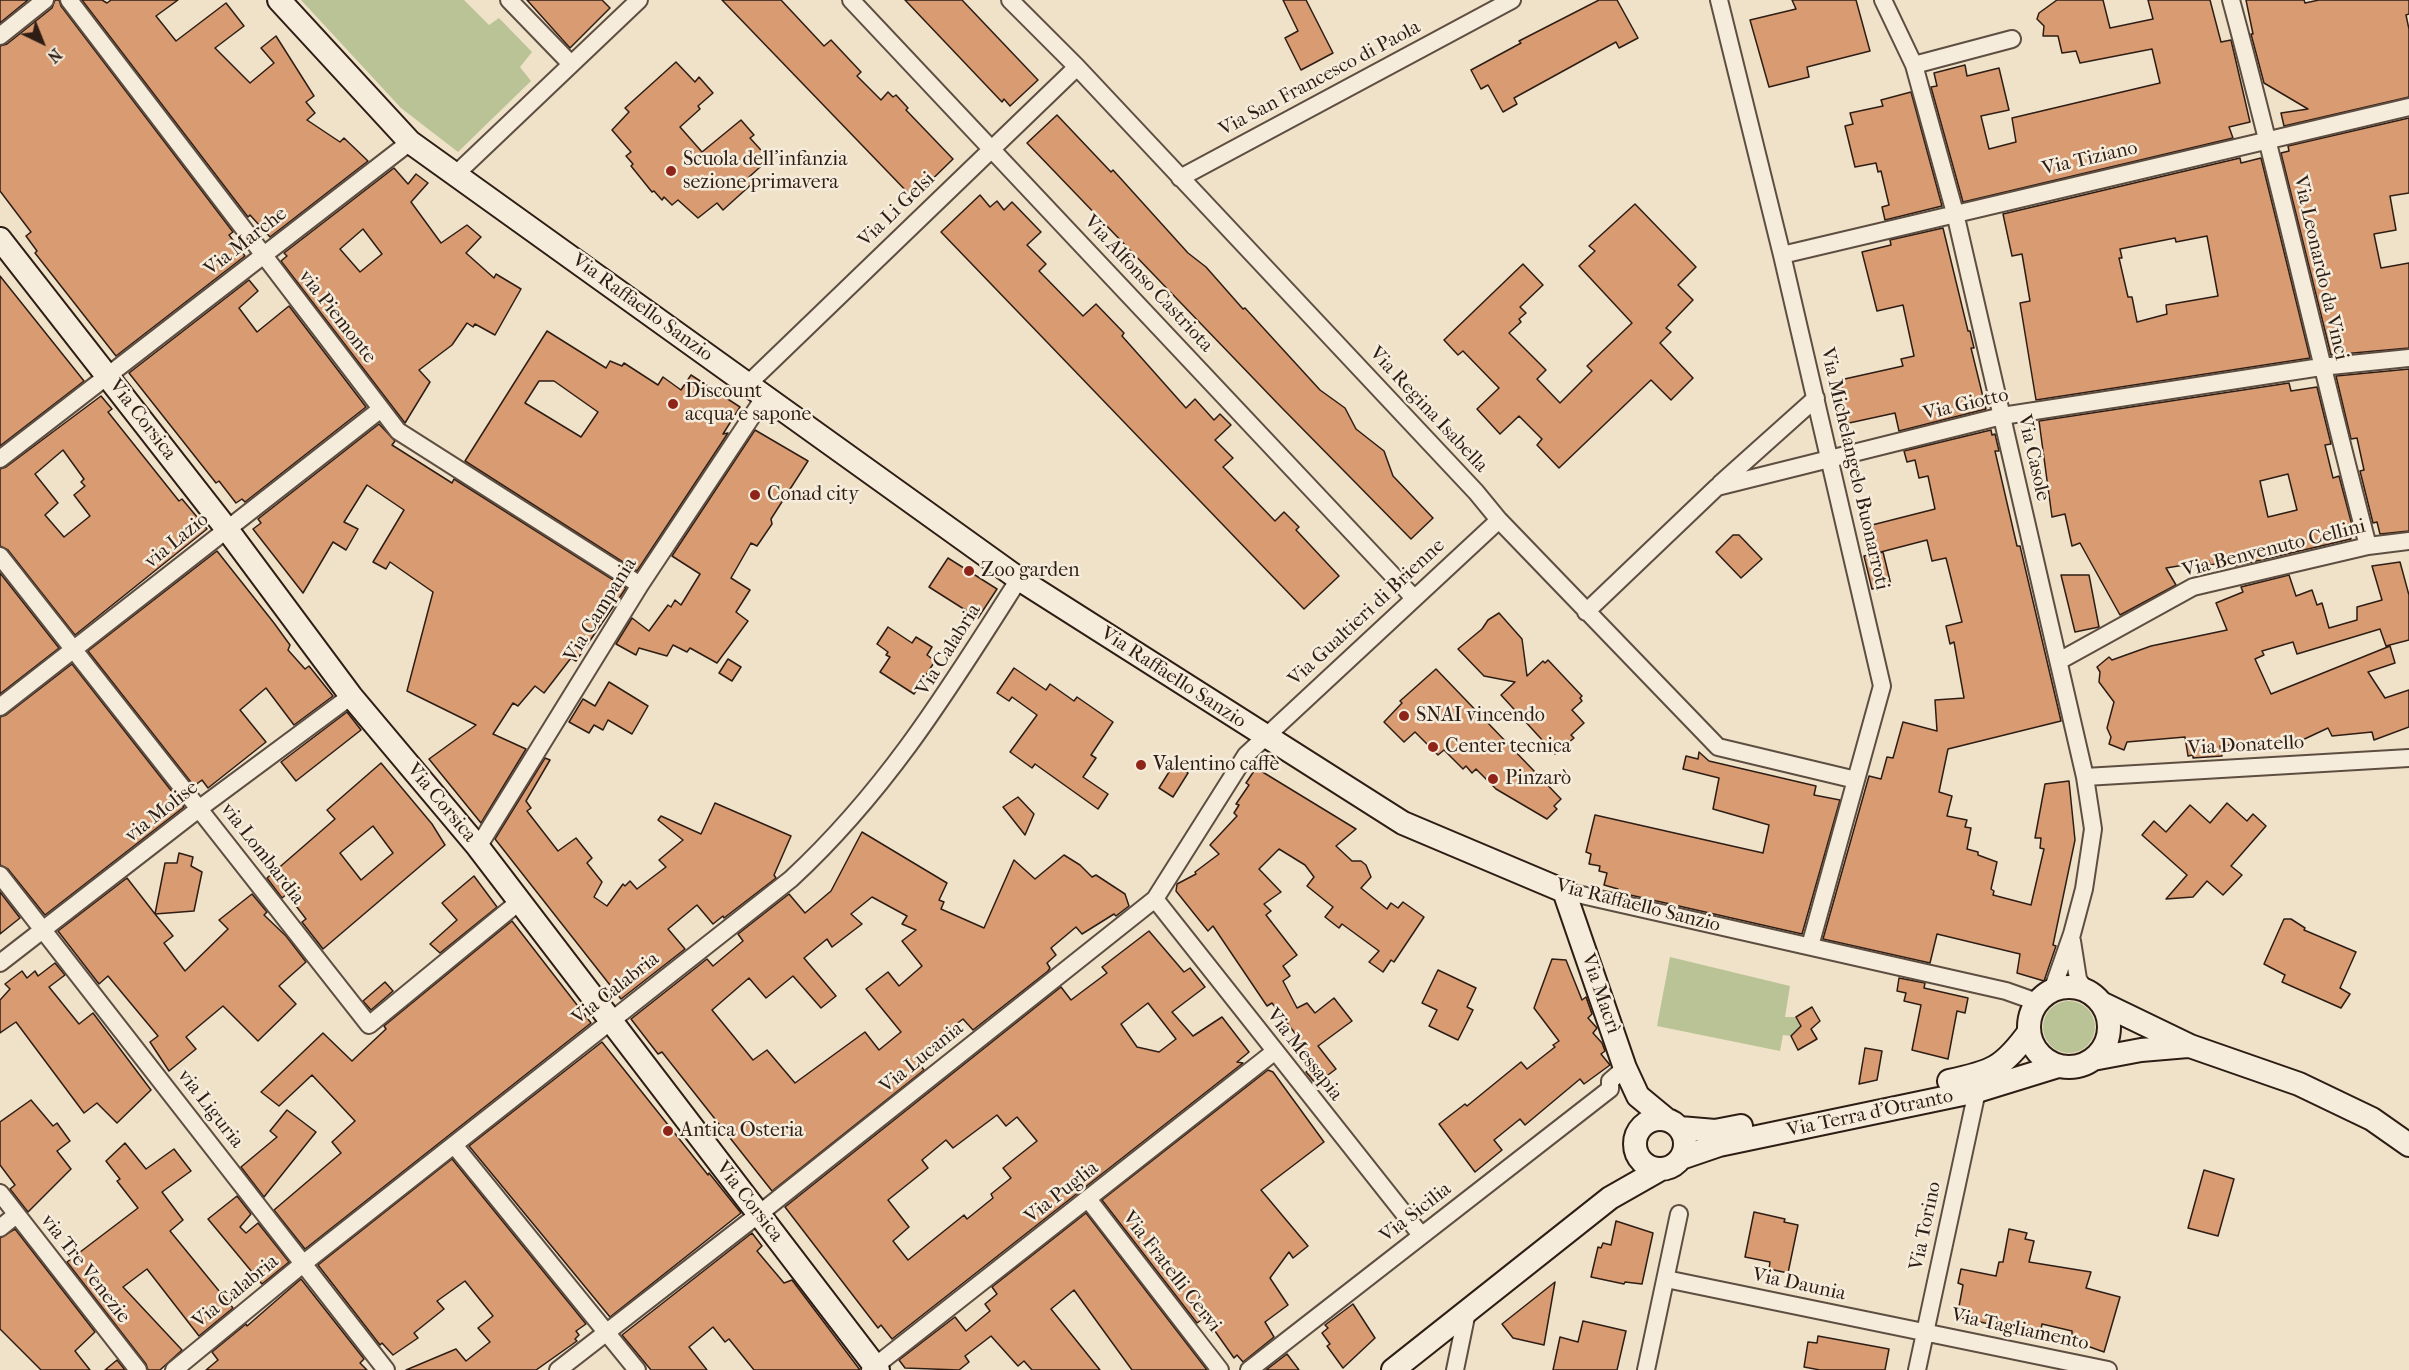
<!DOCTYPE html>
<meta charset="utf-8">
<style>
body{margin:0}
#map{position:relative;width:2409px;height:1370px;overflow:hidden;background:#efe2c8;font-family:"IM FELL French Canon",serif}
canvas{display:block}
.north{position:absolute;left:12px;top:12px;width:60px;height:60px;-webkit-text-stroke:4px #f5ecdb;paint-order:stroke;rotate:137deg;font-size:16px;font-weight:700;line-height:24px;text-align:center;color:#2e1d15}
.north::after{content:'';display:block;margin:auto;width:21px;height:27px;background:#2e1d15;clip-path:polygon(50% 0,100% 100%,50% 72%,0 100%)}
</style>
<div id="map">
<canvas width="2409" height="1370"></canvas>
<div class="north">N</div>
</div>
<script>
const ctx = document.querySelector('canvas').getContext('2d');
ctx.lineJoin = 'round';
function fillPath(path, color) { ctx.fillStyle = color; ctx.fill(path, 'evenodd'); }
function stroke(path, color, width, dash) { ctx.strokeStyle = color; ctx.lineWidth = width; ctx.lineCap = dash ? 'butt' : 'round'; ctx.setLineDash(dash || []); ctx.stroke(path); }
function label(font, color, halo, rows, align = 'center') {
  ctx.font = font + ' "IM FELL French Canon",serif'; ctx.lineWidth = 5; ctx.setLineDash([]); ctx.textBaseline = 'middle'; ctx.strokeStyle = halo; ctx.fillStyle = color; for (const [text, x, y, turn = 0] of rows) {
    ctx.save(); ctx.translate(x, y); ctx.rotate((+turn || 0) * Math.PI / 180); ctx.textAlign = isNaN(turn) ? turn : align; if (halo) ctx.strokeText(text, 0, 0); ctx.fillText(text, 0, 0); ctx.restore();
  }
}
const green = new Path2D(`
 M301,0H464L489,25L499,18L532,52L520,67L531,81L458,152L401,108Z
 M1670,957L1790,986L1785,1017H1796L1812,1007L1820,1021L1811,1029L1817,1039L1798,1050L1791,1036L1783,1035L1780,1051L1657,1026Z
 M2043 1027a26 26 0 1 1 52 0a26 26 0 1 1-52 0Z`);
const building = new Path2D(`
 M0,0H28L0,23Z
 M55,0H59L61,6L233,232L229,235L245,256L116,356L35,253L37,251L26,236L31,232L0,191V46L7,44L52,8Z
 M82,0H102L107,3L111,0H178L156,16L176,41L226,3L244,26L215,48L250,83L274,63L261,48L276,36L314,96L306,102L315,113L307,120L340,142L344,138L368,161L270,237L250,215L248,217Z
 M527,0H602L610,8L570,48Z
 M722,0H781L824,46L831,40L861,72L857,76L881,100L888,92L893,97L896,95L908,108L906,110L953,159L913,198Z
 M905,0H962L1038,80L1010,106L1004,99L1002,102Z
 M1283,0H1306L1333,53L1301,70L1285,38L1298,31Z
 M1599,0H1617L1638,38L1619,48L1616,42L1514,98L1517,104L1503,112L1488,85L1481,89L1471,70L1521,43L1519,41Z
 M1792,0H1856L1870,51L1807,67L1809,77L1769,87L1750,20L1796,9Z
 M2057,0H2103L2110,28L2153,19L2148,0H2210L2221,42L2231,40L2250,122L2229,127L2233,138L1963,202L1931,87L1937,86L1934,73L1965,65L1967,76L1999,68L2009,110L1981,116L1989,149L2016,142L2012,118L2160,83L2152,49L2080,63L2076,51L2062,53L2058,36H2043L2044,26L2037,19L2039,13Z
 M2246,0H2304L2305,3L2319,0H2409V14L2406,15L2409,29V97L2284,126L2281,113L2308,109L2264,83L2251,34H2253Z
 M676,62L695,82L699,77L713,93L698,106L700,109L680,127L702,152L741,120L754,135L750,138L769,159L749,177L754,182L723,210L717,203L698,218L678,200L672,205L664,197L662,200L654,191L652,192L631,166L633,164L626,156L631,152L612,130L629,112L625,108Z
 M1911,92L1942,206L1885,220L1882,207L1889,205L1881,171L1878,172L1876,163L1855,167L1845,126L1853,124L1850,113L1883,106L1881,100Z
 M1057,115L1111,172L1113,170L1188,253L1206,267L1243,309L1245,308L1320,390L1345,408L1356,429L1384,451L1393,476L1433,518L1411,539L1281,407L1027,143Z
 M2409,118V193L2390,196L2396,230L2374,234L2381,268L2409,263V348L2331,355L2281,153L2289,151L2288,146Z
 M2240,158L2241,163L2261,158L2310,358L2036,400L2020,303L2030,301L2022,254L2012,256L2003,214ZM2207,236L2218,296L2166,305L2167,314L2137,322L2132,297H2128L2119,258H2122L2120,249L2175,238L2176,242Z
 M394,168L408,184L416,174L428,183L411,202L441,243L467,225L481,237L466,253L494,278L496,274L521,289L495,335L475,324L473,327L467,323L452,345L419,370L430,382L405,423L281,261L287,256L284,253ZM363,229L382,254L360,272L340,249Z
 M980,195L990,207L997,201L1004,210L1012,202L1041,232L1027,245L1046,264L1039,271L1083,316L1096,304L1124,333L1122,336L1186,408L1195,399L1214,420L1220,414L1231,425L1215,440L1233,458L1223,467L1275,521L1284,512L1299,527L1296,530L1339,576L1304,609L941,232Z
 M1635,204L1696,267L1678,285L1693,300L1666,328L1671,332L1660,343L1693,378L1671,400L1651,380L1559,468L1537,445L1542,439L1519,416L1500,434L1477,409L1499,388L1463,351L1458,355L1444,340L1523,264L1543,285L1520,307L1526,313L1519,319L1521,322L1509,333L1546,370L1537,379L1560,403L1592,371L1587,366L1632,323L1579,266L1595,251L1589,246Z
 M1943,228L1968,331H1970L1974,348H1971L1986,409L1899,431L1895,413L1840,425L1833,395L1843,393L1840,380L1903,366L1901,359L1914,356L1903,305L1877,311L1862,252L1891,245L1890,240Z
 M0,276L84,381L0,446Z
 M249,280L258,291L239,308L257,332L289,306L366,407L245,502L242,499L236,503L219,481L216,483L129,373Z
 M547,331L606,368L610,361L622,366L624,363L658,385L663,377L681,390L691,375L740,407L723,434L728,433L637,571L465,461ZM539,381H554L598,412L581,437L525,403Z
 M2409,369V531L2380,534L2377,522L2373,523L2360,471L2364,470L2357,438L2351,439L2336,376Z
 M2289,383L2291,391L2317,387L2331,444L2325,445L2333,478L2339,476L2353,529L2349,530L2351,539L2235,566L2234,560L2210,565L2209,561L2166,568L2176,585L2120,615L2080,543L2072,546L2065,514L2052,517L2039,421ZM2288,474L2297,510L2268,517L2260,481Z
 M101,396L112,409L108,412L179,501L182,499L207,529L75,635L8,550L0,546V469L6,467ZM63,450L84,479L81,482L85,486L74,495L90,516L64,537L45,515L58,503L35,474Z
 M379,424L395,441L392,445L452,483L454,479L626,588L576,661L571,658L544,693L535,686L518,706L513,703L493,734L526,749L481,823L429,759L476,725L407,691L433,592L390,562L386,569L373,562L404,510L367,485L344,522L358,529L346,550L333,542L303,593L253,529L261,523L258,519Z
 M755,430L808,461L771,519L772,524L757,546L751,543L731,578L750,590L736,612L748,621L717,663L690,648L687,652L673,645L667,656L639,648L636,655L616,644L632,618L649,631L668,605L671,607L675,600L681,605L700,574L672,556Z
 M1991,430L1992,435L1995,434L1999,451H1995L2017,546H2020L2061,721L1948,749L1939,792L1952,796L1947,816L1967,820L1965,827L1971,828L1967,849L1978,852V855L1997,862L1991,889L1994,891L1993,895L2031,905L2044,849L2040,848L2041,838H2035L2045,784L2069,781L2075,840L2053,945L2056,946L2044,981L2017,973L2020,954L1937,934L1930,963L1823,939L1869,776L1881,779L1887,757L1893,758L1903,722L1937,731L1935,700L1964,698L1954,642L1950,644L1946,626L1962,622L1946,558L1932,561L1927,540L1877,553L1872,525L1935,509L1928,476L1919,478L1915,460L1907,462L1904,451Z
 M1733,535H1739L1762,559L1741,578L1716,552Z
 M217,551L274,623L290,645L288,650L305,669L309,666L333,696L294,725L266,688L240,710L266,742L208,788L202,780L194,786L88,651Z
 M1883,552L1891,585L1872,589L1864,556Z
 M948,558L997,589L978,618L929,587Z
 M2400,562L2409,595V640L2386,646L2380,629L2297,654L2293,642L2262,651L2264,655L2255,659L2271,694L2390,646L2395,663L2368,672L2385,698L2409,690V727L2374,740L2372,732L2332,736L2328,728L2296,743L2294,739L2269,748L2266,741L2220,746L2222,756L2193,758V755L2188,756L2185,737L2127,742L2124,750L2109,744L2111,737L2107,728L2114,702L2099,682L2100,672L2097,667L2109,657L2112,660L2151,646L2227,630L2216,603L2243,592L2241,587L2289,575L2296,596L2312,590L2317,605L2322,603L2329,628L2357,620V607L2382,600L2372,566Z
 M0,573L59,648L0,694Z
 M2061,575H2089L2099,627L2075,632Z
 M1499,613L1522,639L1527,676L1543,661L1545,663L1548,660L1582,696L1580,698L1582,701L1572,710L1584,723L1571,735L1574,738L1555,754L1501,695L1515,682L1484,676L1458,649L1482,629L1488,620Z
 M888,627L912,643L916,637L932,647L927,655L935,661L914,694L880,672L890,657L886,655L888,652L877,644Z
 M728,659L741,667L732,681L719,673Z
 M72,664L184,807L45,915L8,869L0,865V717L6,715Z
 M1014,668L1046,690L1050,684L1074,701L1077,697L1113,722L1091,755L1096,758L1083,777L1108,794L1098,809L1035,764L1032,768L1010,752L1037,715L1012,697L1009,701L997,693Z
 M1436,669L1561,799L1554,806L1557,809L1547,819L1496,789L1476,769L1472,773L1466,766L1463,769L1444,750L1438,755L1415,732L1404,742L1384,722L1402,703L1400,701Z
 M609,682L648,706L632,734L608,720L603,730L594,725L589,733L569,722L583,699L595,706Z
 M347,712L361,730L296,781L281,762Z
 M1699,752L1709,761L1816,786L1814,795L1840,800L1802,934L1617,892L1618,889L1604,885L1607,873L1599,871L1600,866L1589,864L1591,854L1586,852L1595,815L1763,853L1769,825L1713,809L1719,778L1683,769L1686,756L1698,759Z
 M545,758L550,760L526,801L531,808L527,811L558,851L576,838L592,858L587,863L602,882L594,897L607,906L623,884L625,886L630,881L637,889L666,867L659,860L683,840L658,820L661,816L701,834L715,803L791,836L774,875L776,878L724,918L723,916L713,924L697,905L668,929L685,949L621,999L495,839Z
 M381,763L432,824L445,845L323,949L302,922L306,919L287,894L282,898L267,878L335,819L327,810ZM373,826L393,853L361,880L340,853Z
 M1174,764L1188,773L1173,797L1159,788Z
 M1256,768L1356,829L1336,846L1352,861H1361L1366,865L1371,877L1361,888L1387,909L1391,903L1398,908L1403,902L1424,917L1394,962L1391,960L1383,972L1369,962L1379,951L1342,924L1339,928L1325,917L1333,907L1307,886L1314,877L1305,865L1279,849L1259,869L1281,892L1264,904L1271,911L1266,915L1297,955L1283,966L1290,976L1283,981L1297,1008L1307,1003L1315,1013L1334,998L1352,1021L1318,1046L1336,1069L1316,1084L1306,1072L1313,1067L1292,1039L1297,1036L1272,1003L1267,1006L1213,926L1208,931L1176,891L1177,884L1196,874L1195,872L1219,854L1210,845L1237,816L1234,813L1239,805L1236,804L1249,785L1246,783Z
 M1018,797L1034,814L1025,835L1003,807Z
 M2227,803L2247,821L2253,814L2266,826L2231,866L2242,875L2223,895L2207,881L2193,897L2166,899L2187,875L2142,835L2154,821L2166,832L2190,805L2210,823Z
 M862,832L947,883L939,900L944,902L941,909L984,928L1014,860L1035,879L1064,855L1080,865L1092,877L1096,875L1125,894L1129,906L1116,916L1114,914L1082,934L1076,927L1051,948L1056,955L1047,963L1050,968L1048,971L973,1030L963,1019L939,1037L944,1043L919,1064L924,1070L772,1191L662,1052L658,1054L631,1019L707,959L713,966L743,941L738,934L789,894L805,913L831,891ZM872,897L907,916L902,924L916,930L902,941L922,966L899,986L888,972L866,989L901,1032L879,1050L865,1032L795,1083L767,1050L753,1060L712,1010L749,978L766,998L793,976L821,1008L836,996L804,958L827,939L832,947L862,924L851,914Z
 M179,853L193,857L191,866L202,872L194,911L155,914L173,936L164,943L185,971L228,929L219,920L252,894L267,912L264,915L286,936L306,962L279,986L296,1004L258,1041L223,1006L186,1037L196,1049L169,1071L150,1042L158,1036L108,976L99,984L58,931L127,878L155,914L165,863H177Z
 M474,876L497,907L440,953L430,944L457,920L442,903Z
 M0,892L20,918L0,934Z
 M2284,919H2291L2305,928L2304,930L2356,952L2340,988L2350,994L2341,1008L2282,982L2285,975L2264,964Z
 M512,921L591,1023L305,1249L274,1210L341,1153L332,1142L355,1121L312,1075L279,1106L261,1092L323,1033L352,1061L386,1029L384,1026Z
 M1149,931L1184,972L1190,968L1205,987L1172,1012L1193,1036L1222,1017L1249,1052L1237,1062L1243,1063L892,1339L881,1325L878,1328L785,1207L1061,987L1071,1000L1107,973L1102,967ZM1148,1003L1176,1039L1159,1052L1137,1047L1121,1024ZM997,1115L1006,1126L1017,1117L1037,1141L1003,1168L1011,1178L991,1194L993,1198L967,1219L964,1215L908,1260L893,1241L909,1227L888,1200L928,1168L922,1160L946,1140L953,1148Z
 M1552,959L1566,960L1582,1000L1586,997L1592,1014L1588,1018L1597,1028L1593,1033L1602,1043L1605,1051L1601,1054L1610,1065L1584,1084L1580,1079L1525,1125L1520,1119L1494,1140L1502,1150L1475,1172L1439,1124L1465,1104L1467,1106L1521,1062L1527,1069L1555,1047L1553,1045L1559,1041L1534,1008Z
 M55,963L65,975L49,987L79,1024L93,1013L151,1090L117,1123L97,1103L84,1113L16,1022L0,1033V1000L10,989L5,984L22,971L27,978L35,971L38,976Z
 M1438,970L1476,988L1467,1007L1473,1010L1458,1040L1429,1026L1437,1010L1422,1003Z
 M1899,978L1925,983L1924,988L1968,998L1965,1013L1957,1011L1948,1059L1912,1050L1921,1005L1904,1001L1906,993L1897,991Z
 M385,982L393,991L371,1010L363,1001Z
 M1812,1007L1820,1021L1811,1029L1817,1039L1798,1050L1791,1036L1801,1026L1796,1017Z
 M602,1042L708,1175L709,1173L741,1213L610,1317L469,1146Z
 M1865,1048L1882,1051L1877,1080L1859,1084Z
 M1268,1070L1273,1072L1324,1142L1261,1190L1308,1246L1293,1258L1289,1252L1270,1278L1288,1305L1265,1322L1274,1337L1243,1362L1237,1355L1234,1358L1205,1317L1197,1323L1102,1200Z
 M31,1100L53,1126L57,1123L70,1141L57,1151L71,1169L28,1212L10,1189L15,1185L0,1165V1122Z
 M287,1110L316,1132L264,1197L241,1167L277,1137L270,1131Z
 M125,1143L146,1169L174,1149L191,1171L162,1192L183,1220L170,1231L233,1308L199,1336L147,1269L123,1287L182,1350L160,1370H148L146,1364L67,1262L138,1208L117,1181L120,1179L106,1161Z
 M452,1159L586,1324L576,1331L579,1335L575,1339L577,1341L536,1370H406L456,1349L466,1361L490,1342L478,1328L493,1316L465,1281L437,1301L444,1309L414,1333L418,1338L393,1355L382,1343L380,1345L318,1265Z
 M2204,1170L2234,1179L2218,1236L2188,1228Z
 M237,1196L251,1214L240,1227L246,1233L258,1223L289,1262L262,1284L208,1219Z
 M1754,1212L1785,1219L1784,1222L1798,1225L1788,1273L1769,1269L1770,1262L1745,1257Z
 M1086,1213L1207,1370H1132L1074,1290L1051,1309L1100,1370H1032L1024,1361L1018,1366L991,1336L965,1356L969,1362L959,1370L905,1368L899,1360L955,1317L966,1331L990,1311L985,1304L997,1294L992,1287Z
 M1616,1221L1653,1233L1642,1284L1625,1282L1624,1284L1591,1277L1598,1247L1601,1248L1603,1243L1611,1245Z
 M15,1229L95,1332L75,1351L90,1370H41L0,1329V1238Z
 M2009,1229L2027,1233L2025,1239L2034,1241L2029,1262L2091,1272L2086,1288L2120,1297L2104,1352L2090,1347L2082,1339L2072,1336V1331L2042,1324L2040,1335L1957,1317L1963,1285L1958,1283L1961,1269L1996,1276L1999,1262H2003Z
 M752,1233L762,1246L757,1251L784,1283L792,1280L860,1370H754L729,1339L725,1342L713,1327L689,1347L707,1370H651L622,1335Z
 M301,1279L364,1359L360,1363L367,1370H206L218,1360L212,1352L246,1324L247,1326Z
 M1555,1282L1544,1345L1513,1338L1502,1324Z
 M1353,1304L1375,1338L1343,1368L1327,1346L1330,1344L1322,1333L1328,1328L1325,1325Z
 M1583,1321L1626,1331L1617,1370H1553L1560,1337L1578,1342Z
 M1818,1336L1889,1349L1885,1370H1820L1804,1367L1808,1342L1817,1343Z
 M1287,1354L1299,1370H1266Z
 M117,1360L125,1370H105Z`);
const street = new Path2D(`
 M69,0L398,431L640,585
 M509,0L571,64
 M851,0L1414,598
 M1010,0L1077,67L1476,492L1499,520L1718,747L1856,780
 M1719,0L1782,255L1882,686L1810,946
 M1883,0L1914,65L1955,213L2085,777L2093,829L2084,889L2072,934L2052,991
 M2231,0C2280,181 2320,364 2368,546
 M0,36L45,0
 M1914,65L2012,39
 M456,174L639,0
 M1180,178L1512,0
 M1782,255L2409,107
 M748,384L1077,67
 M0,459L410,142
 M1720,484L1816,398
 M0,556L369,1025L520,901
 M1586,612L1717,487L2002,416L2321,367L2409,358
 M2059,661L2193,587L2368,546L2409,541
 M0,707L381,409
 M2085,777L2409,758
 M478,847L640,585L764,398
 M0,875L386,1370
 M1564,891L2006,991L2037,1002
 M1155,899L1421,1235
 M2072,941L2078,979L2085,990
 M0,963L200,808L351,696
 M454,1145L637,1370
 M0,1193L138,1370
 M1088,1199L1220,1370
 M0,1228L16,1215
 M1666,1279L2108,1370
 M174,1370L304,1263L791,879C888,789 949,689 1019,579
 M558,1370L759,1214L1155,899L1246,755L1499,520
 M870,1370L1274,1052
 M1249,1370L1610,1089V1081L1625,1068
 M1455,1370L1467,1312
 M1646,1370L1679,1214
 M1917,1370L1977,1091`);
const secondary = new Path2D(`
 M279,0L410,142L1019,579L1403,823L1564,891L1625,1068L1638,1096L1667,1120
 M0,239L226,528L351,696L478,847L878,1370
 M2029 1027a40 40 0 1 1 80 0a40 40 0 1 1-80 0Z
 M2101,1003L2190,1046L2299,1084L2372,1119L2409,1145
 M2093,1059L2141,1050L2188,1046
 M1949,1081C1992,1072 2003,1068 2029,1032
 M1635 1144a25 25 0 1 1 50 0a25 25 0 1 1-50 0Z
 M1680,1128L1715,1131L1741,1126
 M1681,1158L1719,1145L1977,1091L2058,1066
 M1393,1370L1610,1198L1661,1169`);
const markers = [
 [671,171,6,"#8f2418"],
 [673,404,6,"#8f2418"],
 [755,495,6,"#8f2418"],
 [969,571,6,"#8f2418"],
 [1404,716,6,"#8f2418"],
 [1433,747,6,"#8f2418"],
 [1141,765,6,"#8f2418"],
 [1493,779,6,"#8f2418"],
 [668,1131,6,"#8f2418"]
];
const streetNames = [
 ["Via San Francesco di Paola",1320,79,-28],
 ["Via Tiziano",2090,159,-13],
 ["Via Li Gelsi",897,210,-44],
 ["Via Marche",246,242,-38],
 ["Via Leonardo da Vinci",2320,268,77],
 ["Via Alfonso Castriota",1148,284,47],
 ["Via Raffaello Sanzio",642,308,36],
 ["via Piemonte",337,317,52],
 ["Via Giotto",1966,405,-13],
 ["Via Regina Isabella",1428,410,47],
 ["Via Corsica",142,420,52],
 ["Via Casole",2033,458,77],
 ["Via Michelangelo Buonarroti",1854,469,77],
 ["via Lazio",177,541,-39],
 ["Via Benvenuto Cellini",2274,549,-14],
 ["Via Campania",601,610,-58],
 ["Via Gualtieri di Brienne",1367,613,-43],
 ["Via Calabria",949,650,-58],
 ["Via Raffaello Sanzio",1173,678,33],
 ["Via Donatello",2246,746,-3],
 ["Via Corsica",441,803,50],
 ["via Molise",162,812,-38],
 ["via Lombardia",262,854,52],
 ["Via Raffaello Sanzio",1638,906,14],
 ["Via Calabria",616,989,-38],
 ["Via Macrì",1600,994,71],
 ["Via Messapia",1304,1055,52],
 ["Via Lucania",922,1058,-39],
 ["via Liguria",210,1109,52],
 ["Via Terra d'Otranto",1870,1114,-12],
 ["Via Puglia",1062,1193,-38],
 ["Via Corsica",749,1202,52],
 ["Via Sicilia",1416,1213,-38],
 ["Via Torino",1926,1226,-78],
 ["via Tre Venezie",85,1269,52],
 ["Via Fratelli Cervi",1171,1272,52],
 ["Via Daunia",1799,1285,12],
 ["Via Calabria",236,1292,-39],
 ["Via Tagliamento",2020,1330,12]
];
const poiNames = [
 ["Scuola dell'infanzia",683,160],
 ["sezione primavera",683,183],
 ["Discount",685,392],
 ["acqua e sapone",685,415],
 ["Conad city",767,495],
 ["Zoo garden",981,571],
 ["SNAI vincendo",1416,716],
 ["Center tecnica",1445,747],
 ["Valentino caffè",1153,765],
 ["Pinzarò",1505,779],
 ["Antica Osteria",680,1131]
];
fillPath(green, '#bac395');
fillPath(building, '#d99b71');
stroke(building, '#2e1d15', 1.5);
stroke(street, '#5e4e42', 20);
stroke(secondary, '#2e1d15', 26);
stroke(street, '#f5ecdb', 16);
stroke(secondary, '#f5ecdb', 22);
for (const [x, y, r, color] of markers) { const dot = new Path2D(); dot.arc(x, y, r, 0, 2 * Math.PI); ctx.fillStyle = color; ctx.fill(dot); stroke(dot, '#f5ecdb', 2); }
label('20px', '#2e1d15', '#f5ecdb', streetNames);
label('20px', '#2e1d15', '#f5ecdb', poiNames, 'left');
</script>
